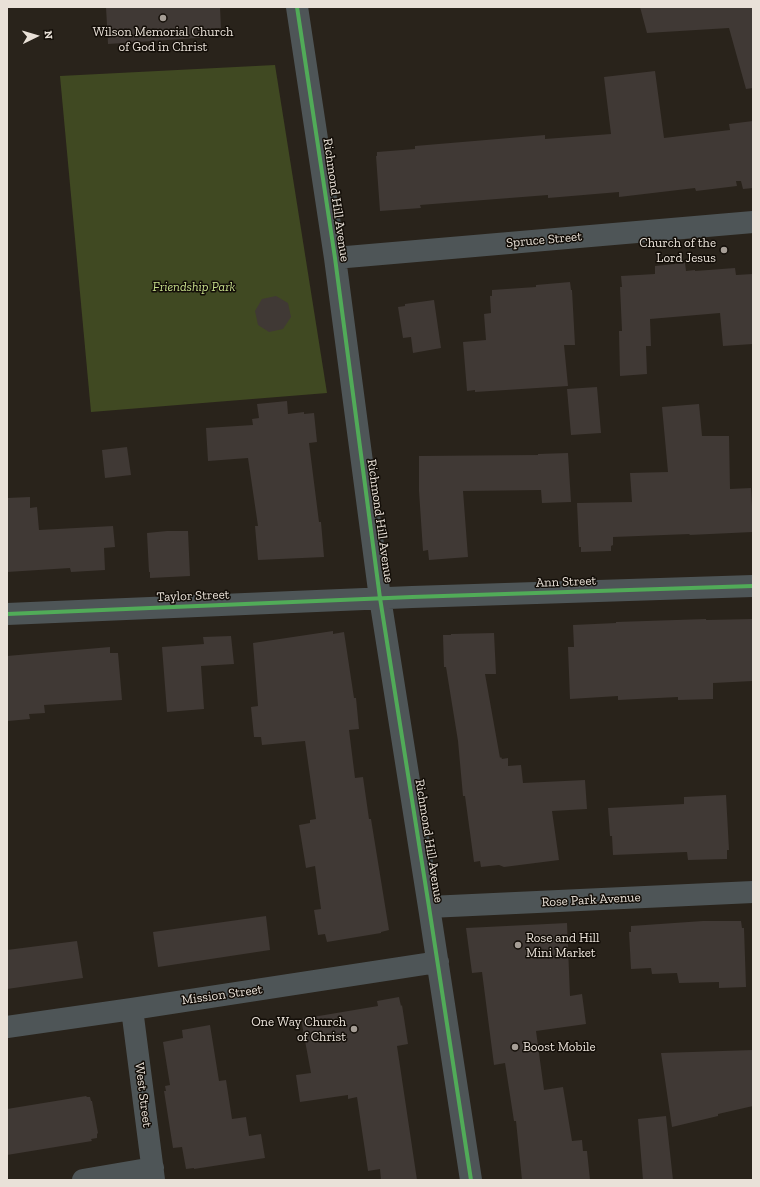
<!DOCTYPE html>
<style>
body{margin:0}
#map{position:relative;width:760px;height:1187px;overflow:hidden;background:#29231b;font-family:"Zilla Slab",serif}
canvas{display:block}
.frame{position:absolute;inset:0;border:8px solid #e9e1d8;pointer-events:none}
.north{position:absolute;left:16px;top:16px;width:40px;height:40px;-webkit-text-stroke:3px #130e08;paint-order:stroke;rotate:85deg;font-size:11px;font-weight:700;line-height:16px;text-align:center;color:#e9e1d8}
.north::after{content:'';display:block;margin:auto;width:14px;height:18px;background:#e9e1d8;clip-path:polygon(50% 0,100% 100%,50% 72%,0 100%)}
</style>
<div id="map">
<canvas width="760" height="1187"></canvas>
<div class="frame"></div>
<div class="north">N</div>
</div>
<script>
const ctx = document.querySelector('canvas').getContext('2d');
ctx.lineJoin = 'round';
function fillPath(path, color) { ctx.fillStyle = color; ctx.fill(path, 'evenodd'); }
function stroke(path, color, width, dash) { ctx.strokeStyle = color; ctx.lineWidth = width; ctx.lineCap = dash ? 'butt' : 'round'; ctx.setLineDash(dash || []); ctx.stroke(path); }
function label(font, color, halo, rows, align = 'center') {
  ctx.font = font + ' "Zilla Slab",serif'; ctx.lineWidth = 3; ctx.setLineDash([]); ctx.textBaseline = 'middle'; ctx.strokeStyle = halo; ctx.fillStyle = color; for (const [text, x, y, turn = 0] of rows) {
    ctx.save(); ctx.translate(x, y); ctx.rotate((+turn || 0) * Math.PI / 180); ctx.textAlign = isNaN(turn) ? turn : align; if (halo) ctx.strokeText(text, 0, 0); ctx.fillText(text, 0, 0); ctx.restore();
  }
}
const green = new Path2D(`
 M275,65L327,393L91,412L60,76Z`);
const building = new Path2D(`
 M106,7H220L221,28L211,29L212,37L108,44Z
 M640,7H753V88L746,89L729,28L647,33Z
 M655,71L664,138L730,130L729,124L753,121V188L743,189L741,181H736L737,186L696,191L695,188L619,197V192L548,198V195L420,205L421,208L380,211L376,156H377V152L415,149V146L545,135V139L611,134L604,77Z
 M685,263L686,271L695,270V271L735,268L736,275L753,274V344L723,346L720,313L650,319L651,346H646L647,374L620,376L619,331H622L620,287H622L621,276L655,274V266Z
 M570,282L571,290H572L575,345H564L568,386L475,392V390L467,391L463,342L486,340L484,314L491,313L490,296H492V290L536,287V285Z
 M276,296L288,303L291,317L283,329L269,332L258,325L255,311L262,299Z
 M434,300L441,348L413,353L411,337L403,338L398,307L405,306V304Z
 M597,387L601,433L571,435L567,389Z
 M287,401L288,414L304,412V414L314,413L317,442L309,443L319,522H321L324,557L258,560L255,526H258L248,458L208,461L206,428L253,425L252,419L259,418L257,404Z
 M699,404L702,436H729L730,489L751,488L752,506H753V532L689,535L690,534L613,537V545L611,546V551L581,552V547H579L577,503L632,502L630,473L668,472L662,407Z
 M127,447L131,475L105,478L102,450Z
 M568,453L571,502L542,503L541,490L463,491L468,557L429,560L428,550L423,551L419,491V456L538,455V454Z
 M30,497V508L37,507L39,530L113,526L115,547L104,548L105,570L71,572L70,568L7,572V498Z
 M167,531H188L190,576L150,578V572H149L147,533Z
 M706,619V620L753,619V681L713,683V699L678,700V697L618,700V696L570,699L568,647H574L573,625L616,623V622Z
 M333,631V634L344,632L354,698H356L359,729L349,730L355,778L363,777L369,819H371L389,930L381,932V933L327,942L325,934L318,935L314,910L321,909L315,866L306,868L299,825L310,823V820L316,819L305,741L262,745L261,737H254L251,707L258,706L253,643Z
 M494,633L496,674H485L500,758L501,757L502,759L508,758V766L521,765L523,783L585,780L587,809L552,811L559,860L504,867L499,865L481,867L480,861L474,862L465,796H463L458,741L446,667H444L443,635H451V634Z
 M231,636L234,664L201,666L204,709L167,712L162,647L204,644L203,637Z
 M110,647V653H118L122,700L44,705L45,713L29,714L30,719L8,721L7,709V656Z
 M726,795L729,850H727V859L688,860L687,852H686L613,855L612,836H610L608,808L684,804V797Z
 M266,916L270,950L158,967L153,932Z
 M703,921H741L742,928H744L746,987L719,988V982L679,983L677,973L652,974L651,968L631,969L629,932H631V926Z
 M567,923L570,996L582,994L586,1024L536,1031L544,1090L563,1087L572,1141L582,1140L583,1151H587L590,1180H522L516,1121H514L505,1063L494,1065L482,972L472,973L466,928Z
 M77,941L83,978L7,989V950Z
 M399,997L401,1006L402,1005L408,1044L397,1046L417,1180H381L380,1169L368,1171L357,1097L348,1099V1095L300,1102L296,1075L311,1073L301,1019L378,1006L377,1001Z
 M210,1025L219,1081L226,1080L232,1119L246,1117L249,1136L261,1134L265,1158L194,1169V1168L186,1169L182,1147L173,1148L164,1091H166L165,1086L170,1085L163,1042L183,1038L182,1030Z
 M753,1050V1106L718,1114V1116L672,1127L661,1053Z
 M86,1096L87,1097H90L91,1101H92L98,1133L97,1134V1138L91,1139L92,1141L7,1155V1109Z
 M666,1116L673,1180H643L638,1119Z`);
const minor = new Path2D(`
 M297,7L335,258L380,598L429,907L471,1180
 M335,258L753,222
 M7,614L412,597L753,586
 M429,907L753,892
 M132,1009L154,1180
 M7,1027L132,1009L438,962
 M83,1180L153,1168`);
const cycleway = new Path2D(`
 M297,7L335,258L380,598L429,907L471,1180
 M7,614L412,597L753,586`);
const markers = [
 [163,18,4,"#a69e96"],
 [724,250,4,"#a69e96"],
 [518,945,4,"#a69e96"],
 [354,1029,4,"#a69e96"],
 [515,1047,4,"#a69e96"]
];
const poiNames = [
 ["Wilson Memorial Church",163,32,"center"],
 ["of God in Christ",163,47,"center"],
 ["Church of the",716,243],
 ["Lord Jesus",716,258],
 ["Rose and Hill",526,938,"left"],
 ["Mini Market",526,953,"left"],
 ["One Way Church",346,1022],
 ["of Christ",346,1037],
 ["Boost Mobile",523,1047,"left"]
];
const streetNames = [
 ["Richmond Hill Avenue",336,200,82],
 ["Spruce Street",544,240,-5],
 ["Richmond Hill Avenue",380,521,82],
 ["Ann Street",566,582,-2],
 ["Taylor Street",193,596,-2],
 ["Richmond Hill Avenue",429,841,81],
 ["Rose Park Avenue",591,900,-3],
 ["Mission Street",222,995,-8],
 ["West Street",143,1095,83]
];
const parkNames = [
 ["Friendship Park",194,287]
];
fillPath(green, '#404922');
fillPath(building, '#403935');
stroke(minor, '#4e5557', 22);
stroke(cycleway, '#51ab58', 4);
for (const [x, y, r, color] of markers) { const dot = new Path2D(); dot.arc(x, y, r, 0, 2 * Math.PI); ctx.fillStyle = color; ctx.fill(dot); stroke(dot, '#130e08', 1.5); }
label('13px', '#e9e1d8', '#130e08', poiNames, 'right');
label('13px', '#e9e1d8', '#130e08', streetNames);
label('italic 13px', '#c7de8b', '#130e08', parkNames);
</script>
